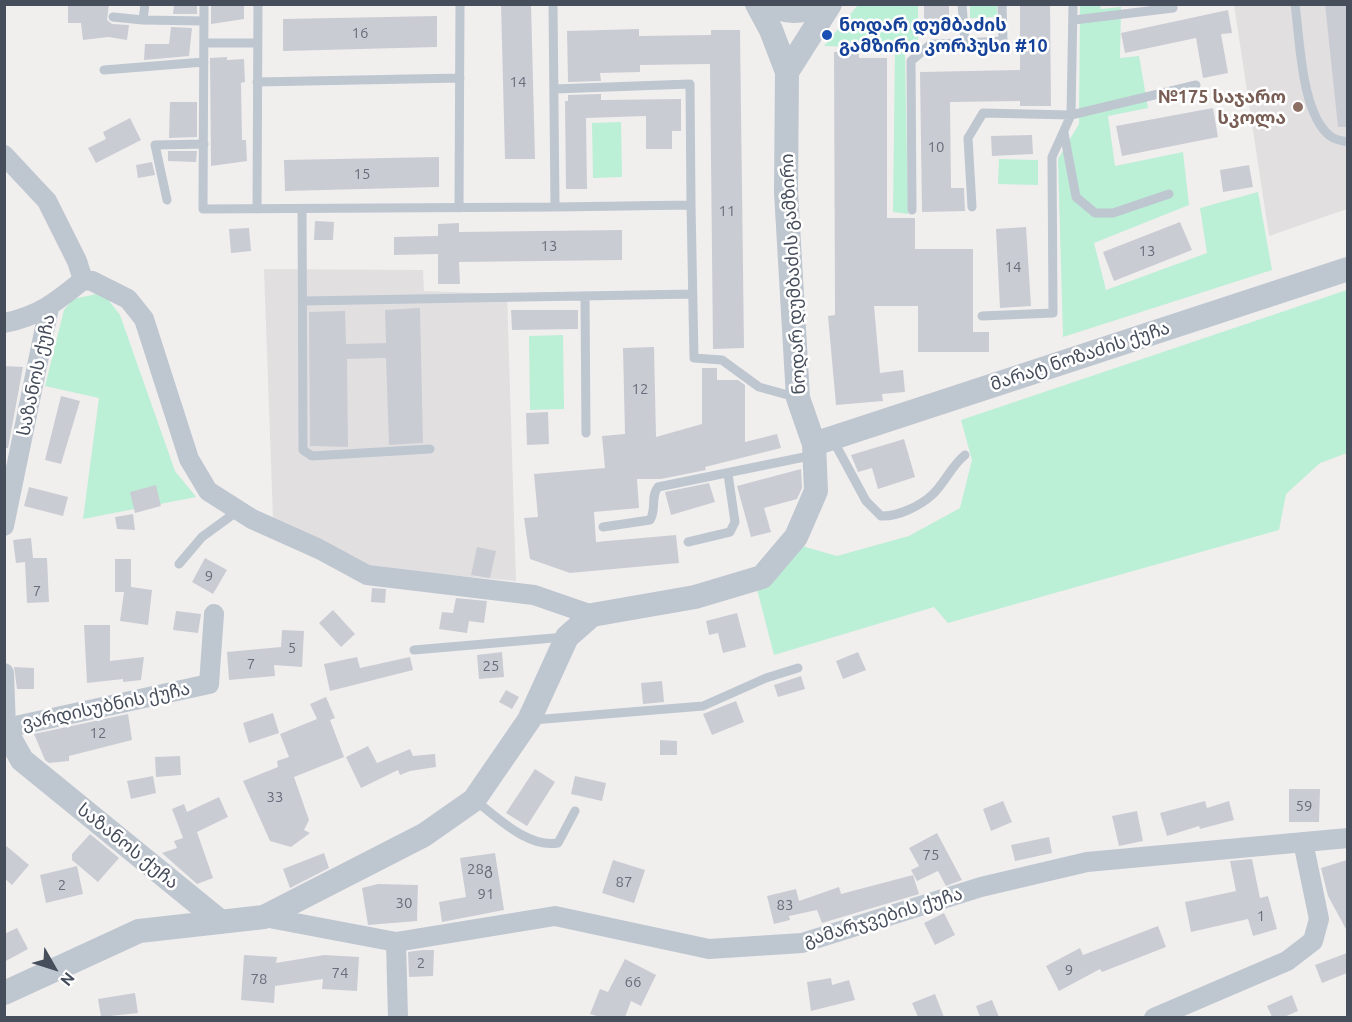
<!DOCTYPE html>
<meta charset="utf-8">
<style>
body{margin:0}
#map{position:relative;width:1352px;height:1022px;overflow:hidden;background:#f1eeee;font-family:Ubuntu,sans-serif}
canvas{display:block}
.frame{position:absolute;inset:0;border:6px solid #464e5c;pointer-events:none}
.north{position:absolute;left:24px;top:938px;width:60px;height:60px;-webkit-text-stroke:4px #fff;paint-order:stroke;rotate:129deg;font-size:16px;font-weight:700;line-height:24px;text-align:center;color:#464e5c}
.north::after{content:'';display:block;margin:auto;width:21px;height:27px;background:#464e5c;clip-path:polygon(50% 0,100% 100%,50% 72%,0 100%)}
</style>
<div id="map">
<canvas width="1352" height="1022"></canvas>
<div class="frame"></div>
<div class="north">N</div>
</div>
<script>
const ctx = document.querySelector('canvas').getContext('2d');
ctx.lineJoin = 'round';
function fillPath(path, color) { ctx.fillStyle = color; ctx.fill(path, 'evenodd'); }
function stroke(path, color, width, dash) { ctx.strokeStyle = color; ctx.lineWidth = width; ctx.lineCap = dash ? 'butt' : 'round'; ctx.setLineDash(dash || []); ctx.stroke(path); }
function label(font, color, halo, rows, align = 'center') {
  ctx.font = font + ' Ubuntu,"Noto Sans Georgian",sans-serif'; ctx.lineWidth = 5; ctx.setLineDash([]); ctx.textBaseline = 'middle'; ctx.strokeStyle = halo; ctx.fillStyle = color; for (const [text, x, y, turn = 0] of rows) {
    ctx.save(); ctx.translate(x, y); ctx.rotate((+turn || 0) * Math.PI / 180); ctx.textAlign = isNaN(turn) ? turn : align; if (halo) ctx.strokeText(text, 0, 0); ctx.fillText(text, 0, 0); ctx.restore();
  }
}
const education = new Path2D(`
 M1234,5H1347V209L1269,236Z
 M264,269L423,270L424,291L507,294L516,581L372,568L273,519Z`);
const green = new Path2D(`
 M858,5H918V42L905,54L908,214L893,212L895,48L824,46Z
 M970,5H997V17L970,18Z
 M1080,5H1100L1101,9L1121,7L1120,58L1139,56L1148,108L1108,116L1115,166L1183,152L1189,205L1094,243L1106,290L1207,253L1200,208L1258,192L1272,270L1063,337L1058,159L1079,124Z
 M621,122L622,177L593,178L592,123Z
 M999,159L1038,160V185L998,184Z
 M1347,290V453L1320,463L1286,494L1279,530L948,623L934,607L774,655L757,589L802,546L837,556L909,536L960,508L972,460L961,420Z
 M97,294L106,297L120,315L175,471L196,497L83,519L99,398L45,386L64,310L73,299Z
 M563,335L564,409L530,410L529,336Z`);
const building = new Path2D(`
 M68,4H109L107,20L112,24L129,25L127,40L108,37L83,40L81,23H68Z
 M174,4H197V14H173Z
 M211,4H244V19L211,24Z
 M501,4H531L535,159H505Z
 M924,4H949V31H924Z
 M1020,4H1050L1051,106H1020V101L950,102L951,188H964L965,211L922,212L920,72L1020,70Z
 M1325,4H1347V127H1338Z
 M1228,10L1232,33L1221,34L1228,73L1203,78L1196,38L1125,53L1121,33Z
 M437,16V47L283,51V19Z
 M171,27L192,28L189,56L144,60L145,44H169Z
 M639,29V36L711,35V30H740L744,348L713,349L710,64L640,65V72L600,73L601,81L568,82L567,31Z
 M859,51V58H887V218H915V249H973V332H989V352H918V306H874L880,373L903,370L905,392L882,394L883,401L836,405L828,316L835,315L834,52Z
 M227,57V60L244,59L245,82L241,83L242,140H246L247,161L211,166L210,58Z
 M601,94V100L681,99V131H672V149H646V116L586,118L587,189H566L565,101H568V95Z
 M170,102H197V137L169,138Z
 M1213,108L1218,137L1122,156L1116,126Z
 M130,118L141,140L96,163L88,148L106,139L103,132Z
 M1032,135L1033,154L992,156L991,136Z
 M168,151H197L196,162L168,161Z
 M439,157V187L285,191L284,160Z
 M152,162L155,175L138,178L136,165Z
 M1249,165L1253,187L1223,192L1220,170Z
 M315,221L334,222L333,240H314Z
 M1180,222L1192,250L1114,281L1103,252Z
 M459,223V232L622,230V260L459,262L460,284H438V254L394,255V237L438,236V224Z
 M1026,227L1031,306L1000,308L996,229Z
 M249,228L251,251L231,253L229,229Z
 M420,308L423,443L389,445L386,358L347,359L348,447L310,446L309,312L345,311L346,344L386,343L385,310Z
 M511,310H578V329L512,330Z
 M654,347L656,437L702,424V368H717V380H738L745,385V442L777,434L781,448L705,467L706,470L661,479H637L639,508L594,512L596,542L676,535L679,563L570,573L530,559L524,518L538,517L534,474L605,468L602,436L625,434L623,348Z
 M4,366L23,367L8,448H4Z
 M61,396L80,401L61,464L45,460Z
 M548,412L549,444L527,445L526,413Z
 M904,439L915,477L878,489L872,468L858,472L851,455Z
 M801,469L802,488L797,499L764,508L771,532L751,537L737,486Z
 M709,483L715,502L671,515L665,492Z
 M156,485L161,506L135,513L130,492Z
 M29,487L68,497L63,516L24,506Z
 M133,514L135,530L117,529L115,517Z
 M31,538L33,558H47L49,602L27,603L25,562L16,563L13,540Z
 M477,547L496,551L490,578L471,575Z
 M205,558L227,570L213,594L192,582Z
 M115,559H131V587L152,590L148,625L120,621L124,592H115Z
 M372,588L386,589L385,603L371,602Z
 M456,598L487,601L484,623L469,621L467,633L439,629L442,612L453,613Z
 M333,610L355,634L341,647L319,623Z
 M176,611L201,614L198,633L173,630Z
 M737,613L746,647L723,653L718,633L709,635L706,621Z
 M84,625H110V661L144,657L141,680L123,682V679L87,683Z
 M282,630L304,631L302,667L274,665L275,676L229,680L227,652L281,647Z
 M502,652L504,677L479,679L477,655Z
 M858,652L866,670L843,679L836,661Z
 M357,657L360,668L410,657L413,670L330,691L324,664Z
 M14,667L34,668V689H17Z
 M801,676L805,689L778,697L774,685Z
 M662,681L664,702L643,704L641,683Z
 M506,690L519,697L512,709L499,702Z
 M326,697L335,718L330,720L344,757L294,777L309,820L304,830L310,833L291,847L270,841L243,781L278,767L277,761L289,757L280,734L317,719L310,704Z
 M736,701L744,722L712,735L703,714Z
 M273,713L279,733L249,743L243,723Z
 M128,714L132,740L69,756V761L49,763L45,760L34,734Z
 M660,740L677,741V755H660Z
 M368,746L377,763L410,749L413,756L435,754L436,767L410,771L400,775L398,770L361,788L346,757Z
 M180,756L181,775L156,777L155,757Z
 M535,769L555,782L527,826L506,813Z
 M153,776L156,793L131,799L127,781Z
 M575,776L606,783L602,801L571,794Z
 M1289,789H1320L1319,822H1289Z
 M219,797L228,817L197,832L213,878L197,884L162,853L177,848L174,841L183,838L172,809L184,804L187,812Z
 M1003,801L1012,822L991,831L983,809Z
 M1205,801L1207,808L1229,801L1234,820L1200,829L1199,826L1167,836L1160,813Z
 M1137,811L1143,841L1119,846L1112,816Z
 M937,833L953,863L962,880L946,886L938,871L917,881L911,870L919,866L909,848Z
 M90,834L119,858L98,882L72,860V854Z
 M1049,837L1052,853L1015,861L1011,845Z
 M4,844L29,865L12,885L4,878Z
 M324,853L329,868L290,888L283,869Z
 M495,853L504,910L442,922L439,902L466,897L460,858Z
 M1252,859L1260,898L1268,896L1277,929L1253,936L1248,919L1191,932L1185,902L1236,891L1230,861Z
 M613,860L645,870L634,903L602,893Z
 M1347,860V931L1328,896L1321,868Z
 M77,866L83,894L46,903L40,875Z
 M913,875L919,894L822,923L817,910L789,916L790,920L774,924L767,896L796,889L799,901L839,887L841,894Z
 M378,884L418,885L417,921L368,925L362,888Z
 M944,913L955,935L935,945L924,923Z
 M1158,926L1166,947L1102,972L1100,969L1059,991L1046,966L1080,948L1083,955Z
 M17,928L28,949L4,962V934Z
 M423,950H434L433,976L409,977L408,952Z
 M1347,953V973L1322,983L1315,965Z
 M244,955L277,957L276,963L324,955L359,957L357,991L322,989L323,979L275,986L274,1003L241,1000Z
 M625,959L656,975L641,1006L631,1001L625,1017H600L590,1014L600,989L608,992Z
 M831,978L832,985L849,980L855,1000L811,1011L807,982Z
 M135,993L138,1013L101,1017L98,999Z
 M935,994L944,1017H918L912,1003Z
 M1292,995L1298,1011L1284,1017H1272L1267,1006Z
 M992,1000L999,1017H980L976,1006Z`);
const service = new Path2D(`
 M145,4L143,20L204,21
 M204,4L203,209L555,207
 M553,4L555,207L691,205L694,358L722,360L759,387L795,397
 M1295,4C1300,40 1301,113 1330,136C1334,139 1342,141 1348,142
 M113,17L143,20
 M1074,20L1173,8
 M204,43H258
 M965,43L1003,41L1002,4
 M104,70L204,62
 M257,82L460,78
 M554,89L690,84L691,205
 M1064,133L1076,197L1095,213H1113L1169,194
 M167,200L155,145L204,144
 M972,207L968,138L983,113L1071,115L1196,85
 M459,208L460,4
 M257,209L258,4
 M302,209L303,450L312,456L430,449
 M912,210L911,61L931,44L965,43L962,4
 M585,296L586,433
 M303,301L692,294
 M982,316L1053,313L1052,157L1071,115L1073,4
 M833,440L866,501L881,516C897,517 920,506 932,495C945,483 951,466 965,455
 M603,527L650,520C657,509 650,497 658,487L814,455
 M688,542L730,532L735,522L728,474
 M179,564L202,537L239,510
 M414,650L565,637
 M533,720L703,706L766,678L798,668
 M476,801C498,818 528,848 558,843L575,811`);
const minor = new Path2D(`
 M4,155L47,201L77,261L83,280
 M83,280L92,281L128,299L144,319L189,459L208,491L252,519L319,549L367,575L534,595L592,615
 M4,323C39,316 56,302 83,280
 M4,526L49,308
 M4,673L6,728L209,684L214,614
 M264,917L396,942L555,916L709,949L802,943L981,887L1087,862L1348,838
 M396,942L398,1018
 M1154,1018L1287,961L1313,941L1319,919L1303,842`);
const tertiary = new Path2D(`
 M769,4C786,14 802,13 820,4
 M787,72L830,4
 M814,444L1348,269
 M4,728L22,760L221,922
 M4,993L139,931L264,917L424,835L474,800L529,720L567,637L592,615L695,597L762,577L796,537L816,491L814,444L798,398L786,192L787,72L771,30L757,4`);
const markers = [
 [827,35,6,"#1a4fb4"],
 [1298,107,6,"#8d6e63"]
];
const numberNames = [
 ["16",360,33],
 ["14",518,82],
 ["10",936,147],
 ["15",362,174],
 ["11",727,211],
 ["13",549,246],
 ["13",1147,251],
 ["14",1013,267],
 ["12",640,389],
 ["9",209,576],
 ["7",37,591],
 ["5",292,648],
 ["7",251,664],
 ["25",491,666],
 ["12",98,733],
 ["33",275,797],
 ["59",1304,806],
 ["75",931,855],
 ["28გ",480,869],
 ["87",624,882],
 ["2",62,885],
 ["91",486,894],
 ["30",404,903],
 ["83",785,905],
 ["1",1261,916],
 ["2",421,963],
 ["9",1069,970],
 ["74",340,973],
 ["78",259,979],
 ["66",633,982]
];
const transitNames = [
 ["ნოდარ დუმბაძის",839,25],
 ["გამზირი კორპუსი #10",839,46]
];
const educationNames = [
 ["№175 საჯარო",1286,97],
 ["სკოლა",1286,118]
];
const streetNames = [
 ["ნოდარ დუმბაძის გამზირი",793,274,-93],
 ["მარატ ნოზაძის ქუჩა",1080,356,-18],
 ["საზანოს ქუჩა",36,375,-78],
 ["ვარდისუბნის ქუჩა",106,706,-12],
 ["საზანოს ქუჩა",128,846,39],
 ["გამარჯვების ქუჩა",883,917,-17]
];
fillPath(education, '#e2dfe0');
fillPath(green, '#bbefd6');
fillPath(building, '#caccd4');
stroke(service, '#bec6d0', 9);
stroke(minor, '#bec6d0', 20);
stroke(tertiary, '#bec6d0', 24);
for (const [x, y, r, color] of markers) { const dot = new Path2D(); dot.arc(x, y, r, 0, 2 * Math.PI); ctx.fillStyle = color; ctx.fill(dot); stroke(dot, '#fff', 2); }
label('15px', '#676e7a', null, numberNames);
label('bold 18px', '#164399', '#fff', transitNames, 'left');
label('bold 18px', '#785e54', '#fff', educationNames, 'right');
label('18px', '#464e5c', '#fff', streetNames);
</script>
